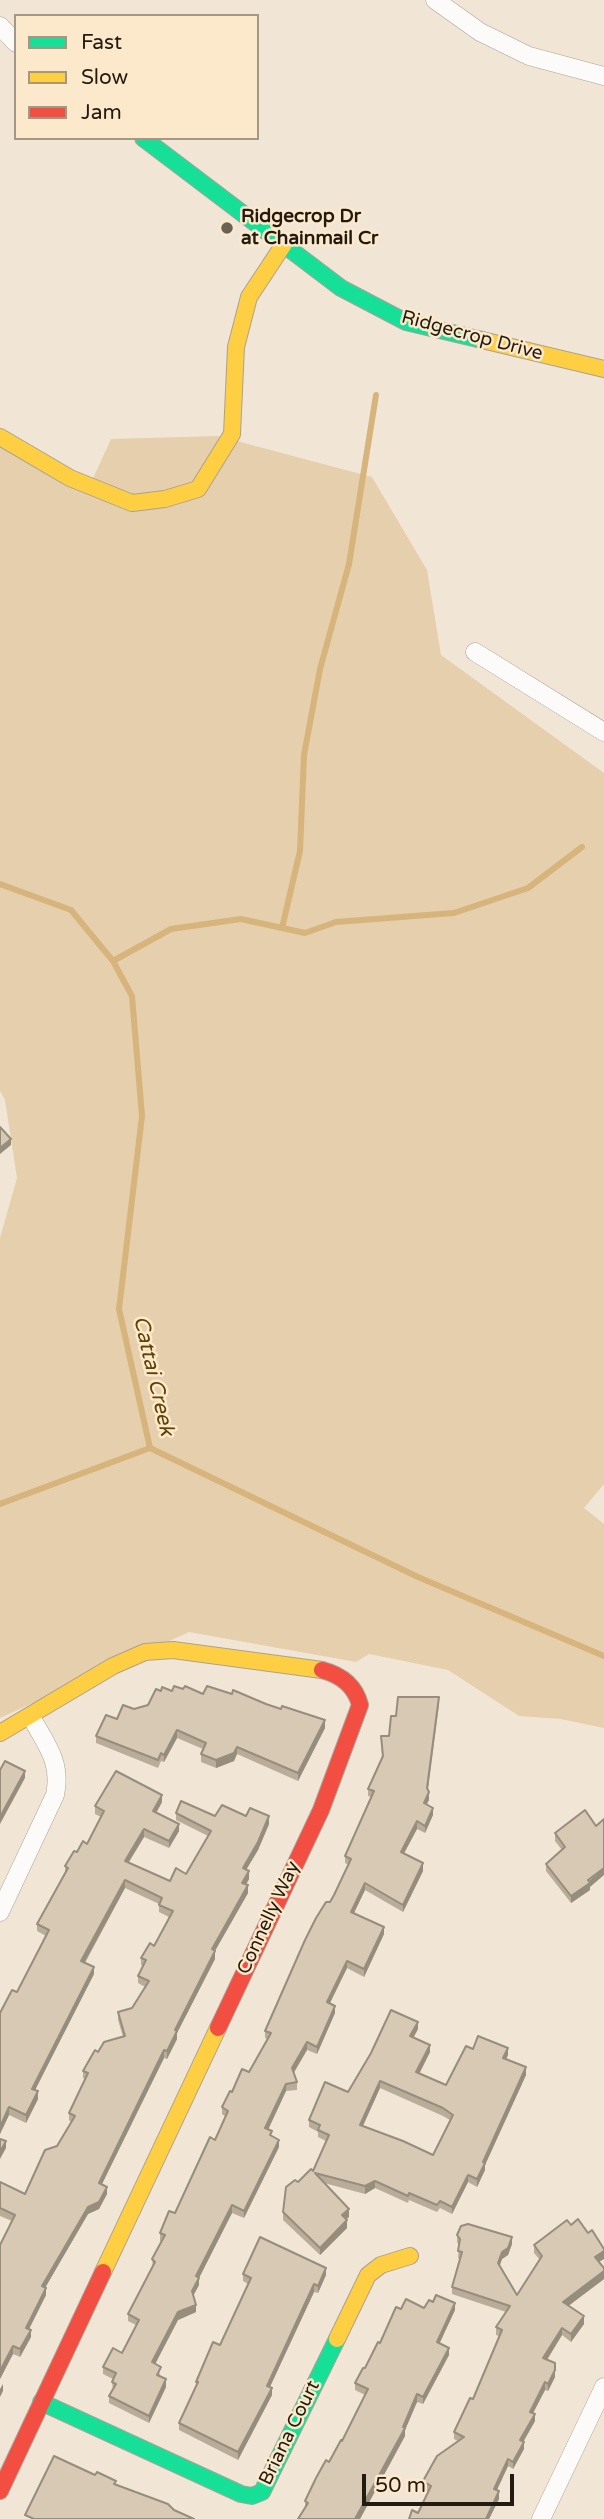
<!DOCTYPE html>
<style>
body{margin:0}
#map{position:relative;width:604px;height:2519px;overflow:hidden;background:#f1e6d6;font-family:"Varela Round",sans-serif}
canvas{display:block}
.legend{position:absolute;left:14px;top:14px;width:245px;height:126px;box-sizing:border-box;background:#fce9cb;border:2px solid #a59781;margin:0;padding:9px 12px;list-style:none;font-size:21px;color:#221b11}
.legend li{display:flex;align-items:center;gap:14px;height:35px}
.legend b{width:35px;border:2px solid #a59781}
.scale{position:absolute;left:362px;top:2474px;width:152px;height:32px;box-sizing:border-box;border:4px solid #221b11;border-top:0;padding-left:9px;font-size:21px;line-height:24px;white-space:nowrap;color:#221b11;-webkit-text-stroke:5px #fce9cb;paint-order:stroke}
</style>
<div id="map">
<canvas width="604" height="2519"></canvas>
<ul class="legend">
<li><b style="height:9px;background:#16e098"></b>Fast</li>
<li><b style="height:9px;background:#ffcf43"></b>Slow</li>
<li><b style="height:9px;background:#f24e42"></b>Jam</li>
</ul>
<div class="scale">50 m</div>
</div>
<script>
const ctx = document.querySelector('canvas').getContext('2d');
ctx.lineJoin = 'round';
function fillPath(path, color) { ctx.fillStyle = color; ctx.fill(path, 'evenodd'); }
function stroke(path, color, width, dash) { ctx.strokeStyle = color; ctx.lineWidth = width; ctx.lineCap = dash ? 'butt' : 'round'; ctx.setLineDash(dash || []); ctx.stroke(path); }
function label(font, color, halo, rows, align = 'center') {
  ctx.font = font + ' "Varela Round",sans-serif'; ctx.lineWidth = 5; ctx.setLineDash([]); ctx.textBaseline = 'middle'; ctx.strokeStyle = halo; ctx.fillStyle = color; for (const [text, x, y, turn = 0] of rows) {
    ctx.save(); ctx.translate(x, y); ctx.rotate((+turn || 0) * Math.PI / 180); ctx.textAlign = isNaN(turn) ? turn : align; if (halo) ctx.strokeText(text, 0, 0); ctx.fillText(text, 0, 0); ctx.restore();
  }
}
const green = new Path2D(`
 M218,436L372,477L427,570L441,655L604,773V1484L584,1508L604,1524V1728L561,1719L519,1716L448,1670L369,1654L356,1662L189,1632L0,1718V1238L17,1178L5,1100L0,1091V441L89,487L111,439Z`);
const stream = new Path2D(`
 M0,884L71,910L113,961L132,996L142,1116L119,1309L150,1448L418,1577L604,1656
 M282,928L300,851L304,755L320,669L349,564L376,395
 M113,961L171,929L241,919L305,933L336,922L454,913L528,888L582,847
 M0,1504L150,1448`);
const street = new Path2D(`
 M435,0L480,32L529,56L604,76
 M0,26L16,43
 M475,652L604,732
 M0,1912L55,1795C62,1762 46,1744 31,1717
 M541,2519L604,2387`);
const fast = new Path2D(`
 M143,138L341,288L406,322L482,340
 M41,2402L241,2494L252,2496L262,2492L337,2339`);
const slow = new Path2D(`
 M482,340L604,369
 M0,437L70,478L132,503L165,499L198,489L232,434L236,347L249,297L284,244
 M0,1733L113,1666L145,1652L173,1650L322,1670
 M103,2272L218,2028
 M337,2339L368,2275L381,2265L410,2256`);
const jam = new Path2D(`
 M218,2028L321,1810L360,1705C355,1685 341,1675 322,1670
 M0,2491L103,2272`);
const wall = new Path2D(`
 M183,1689L325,1728L298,1781L237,1754L234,1761L216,1768L201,1762V1754L203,1749L177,1738L164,1762L161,1761L158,1768L96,1743V1736L117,1719L134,1709L148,1705L161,1691H172Z
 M439,1705L428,1790L429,1800L426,1804L433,1815L425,1833L417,1829L404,1853L423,1871L403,1912L365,1890L354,1913L384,1934L364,1977L347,1968L330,2003L335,2013L317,2054L307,2050L294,2073L297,2082V2090L286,2091L268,2130L279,2147L244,2218L232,2213L199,2278V2285L193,2296L196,2312L178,2320L155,2364L166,2387L149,2423L109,2403V2396L113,2390L112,2382L113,2379L103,2374V2367L122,2353L136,2325L128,2321V2314L153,2267L152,2259L162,2241H160V2233L175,2213L215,2140L226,2117L222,2114V2107L232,2092L249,2072L267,2039L265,2038V2031L334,1895L349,1865L345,1863V1856L371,1797L368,1796V1789L382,1758L381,1736H389L396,1716Z
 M162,1802L156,1813L179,1831L169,1848L144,1837L129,1862L170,1881L186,1874L208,1836L176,1820V1813L215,1816H246L269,1824L258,1850L246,1870L249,1879L246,1885L248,1893L215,1951V1959L177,2033V2039L167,2059L164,2058L102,2184L107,2194L99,2209L88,2214L45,2288L46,2295L29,2329L31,2337L20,2357L13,2354L0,2379V2245L12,2221L0,2216V2182L25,2194L57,2146L71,2122L69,2120V2113L86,2079L83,2078V2071L98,2052L123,2037L118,2020V2012L132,2008L145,1987L138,1983V1976L143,1966L141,1965V1958L154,1946L169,1917L159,1912V1904L125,1888L85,1963L94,1974L35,2090L38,2099L26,2123L9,2115L0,2134V2013L17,1992L46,1936L37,1931V1924L65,1874V1866L77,1852L87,1844L101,1817L95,1814V1806Z
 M555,1833L590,1887V1890L571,1903L546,1871V1864L562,1850L555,1841Z
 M418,2029L414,2037L430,2052L419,2074L446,2085L473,2049L508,2055L506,2059L526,2075L485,2165V2170L477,2187L468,2182L452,2214L440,2208L437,2212L409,2200L408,2203L375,2188L365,2194L324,2183L349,2217L346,2219L347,2228L320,2255L283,2220V2212L298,2182L313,2171L326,2141L318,2137V2132L309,2127V2120L348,2092ZM380,2088L443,2116L450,2120L433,2155L363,2126Z
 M571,2225L604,2259L599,2262L604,2279L568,2306L584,2324L571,2342L562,2335L547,2360L555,2377L548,2391L545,2390L533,2413L535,2421L524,2441V2449L513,2469L508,2466L497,2490L499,2499L489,2519H409L418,2513L428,2492L423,2489V2481L458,2441L454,2439V2432L473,2399L499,2336L496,2335V2327L506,2312L452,2294V2287L460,2259L458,2258L459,2245L457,2242V2235L512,2244L508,2255L502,2259L499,2266L517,2295L540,2260L534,2253V2245Z
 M243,2274L326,2275L318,2293L314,2292L270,2387L272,2395L238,2460L179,2430V2423L196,2386V2382L220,2345L248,2284L243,2281Z
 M424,2308L455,2310L439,2343L449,2355L423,2404L417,2402L405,2430V2436L360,2519H298L305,2508V2501L342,2441L365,2395L355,2390V2383L365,2368L380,2343L401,2309Z`);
const shadedWall = new Path2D(`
 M11,1139V1145L0,1154V1148Z
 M439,1697L427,1795L429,1792V1800L424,1810V1803L427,1788Z
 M325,1720V1728L298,1781V1773Z
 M177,1730V1738L164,1762V1755Z
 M237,1747V1754L234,1761L216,1768V1760Z
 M25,1771V1778L0,1824V1817Z
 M162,1795V1802L153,1819V1811Z
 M433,1808V1815L425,1833V1826Z
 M269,1816V1824L258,1850L243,1875V1868Z
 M417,1821V1829L401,1859V1852Z
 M179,1824V1831L169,1848V1841Z
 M144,1829V1837L125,1868V1861Z
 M423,1863V1871L403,1912V1905Z
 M604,1868V1875L590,1887V1890L571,1903V1896Z
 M249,1871V1879L242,1891V1883Z
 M125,1880V1888L81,1969V1961Z
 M365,1883V1890L351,1919V1912Z
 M248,1885V1893L212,1956V1949Z
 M384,1927V1934L364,1977V1969Z
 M215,1951V1959L177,2033V2039L167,2059V2051L175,2030Z
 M347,1961V1968L327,2009V2002Z
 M94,1967V1974L32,2096V2089Z
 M335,2006V2013L317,2054V2047Z
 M418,2022V2029L410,2043V2036Z
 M307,2042V2050L292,2075V2068Z
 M430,2045V2052L416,2080V2072Z
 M508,2048V2055L503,2065V2058Z
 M164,2050V2058L99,2190V2183Z
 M526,2067V2075L485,2165V2170L477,2187V2179L483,2162Z
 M380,2081V2088L360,2132V2125Z
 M286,2084V2091L265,2136V2128Z
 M38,2091V2099L26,2123V2115Z
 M9,2107V2115L0,2134V2127Z
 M279,2140V2147L244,2218V2211Z
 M6,2141V2148L0,2159V2152Z
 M468,2175V2182L452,2214V2207Z
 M375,2181V2188L365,2194V2186Z
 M107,2187V2194L99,2209L88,2214L42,2293V2286L88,2207Z
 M232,2205V2213L199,2278V2285L192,2298V2291L196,2276Z
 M349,2209V2217L342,2223V2215Z
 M347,2220V2228L320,2255V2248Z
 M512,2237V2244L508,2255L502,2259L498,2271V2263L502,2252Z
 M604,2251V2259L595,2264V2257Z
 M326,2268V2275L318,2293V2286Z
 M604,2271V2279L563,2310V2302Z
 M314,2284V2292L267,2393V2386Z
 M46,2288V2295L26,2335V2328Z
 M455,2303V2310L437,2349V2342Z
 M196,2305V2312L178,2320L152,2370V2362L178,2312Z
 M584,2316V2324L571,2342V2334Z
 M562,2328V2335L543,2366V2358Z
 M31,2330V2337L20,2357V2349Z
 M13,2346V2354L0,2379V2371Z
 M449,2348V2355L423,2404V2397Z
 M555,2370V2377L548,2391V2384Z
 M166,2379V2387L149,2423V2416Z
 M545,2382V2390L530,2419V2412Z
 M3,2384V2391L0,2397V2389Z
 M272,2388V2395L238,2460V2452Z
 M417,2394V2402L405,2430V2436L360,2519H355L403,2427Z
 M535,2414V2421L520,2447V2440Z
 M524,2442V2449L513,2469V2462Z
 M508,2459V2466L494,2496V2489Z
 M499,2491V2499L489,2519H486Z`);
const building = new Path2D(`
 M0,1127L11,1139L0,1148Z
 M174,1686L183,1689L185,1686L203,1694L207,1686L232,1694L233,1690L266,1704L281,1709L282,1706L325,1720L298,1773L237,1747L234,1753L216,1760L201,1754L206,1743L177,1730L164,1755L161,1753L158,1760L96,1736L106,1715L117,1719L123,1705L134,1709L148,1705L156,1689L161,1691L162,1687L172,1691Z
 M398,1697H439L427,1788L429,1792L424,1803L433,1808L425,1826L417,1821L401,1852L423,1863L403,1905L365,1883L351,1912L384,1927L364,1969L347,1961L327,2002L335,2006L317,2047L307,2042L292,2068L297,2082L286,2084L265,2128L272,2131L270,2135L279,2140L244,2211L232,2205L196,2276L199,2278L192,2291L196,2305L178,2312L152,2362L161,2367L157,2375L166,2379L149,2416L109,2396L116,2384L112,2382L116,2373L103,2367L113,2348L122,2353L139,2320L128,2314L155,2262L152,2259L165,2235L160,2233L169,2211L175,2213L210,2137L215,2140L228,2111L222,2107L230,2091L232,2092L242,2069L249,2072L271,2033L265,2031L305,1940L316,1918L326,1902H330L334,1895L351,1859L345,1856L374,1791L368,1789L383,1756L381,1736H389L391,1716H396Z
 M5,1761L25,1771L0,1817V1770Z
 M116,1771L162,1795L153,1811L179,1824L169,1841L144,1829L125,1861L170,1881L176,1868L186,1874L211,1831L176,1813L181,1801L215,1816L222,1805L246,1816L250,1808L269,1816L258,1842L243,1868L249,1871L242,1883L248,1885L212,1949L215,1951L175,2030L177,2031L167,2051L164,2050L99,2183L107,2187L99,2202L88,2207L42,2286L46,2288L26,2328L31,2330L20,2349L13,2346L0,2371V2245L15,2215L0,2208V2182L25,2194L45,2150L57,2146L75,2116L69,2113L88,2073L83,2071L95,2050L98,2052L104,2042L125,2036L118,2012L132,2008L149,1981L138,1976L146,1960L141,1958L150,1943L154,1946L173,1911L159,1905L162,1898L125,1880L81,1961L94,1967L32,2089L38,2091L26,2115L9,2107L0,2127V2013L12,1990L17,1992L49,1930L37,1924L68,1868L65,1866L74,1851L77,1852L83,1841L87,1844L104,1811L95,1806Z
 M585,1810L596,1826L604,1819V1868L588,1880L590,1883L571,1896L546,1864L565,1847L555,1833Z
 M391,2010L418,2022L410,2036L430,2045L416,2072L446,2085L466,2046L473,2049L478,2036L508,2048L503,2058L526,2067L483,2162L485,2163L477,2179L468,2175L452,2207L440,2201L437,2205L409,2193L408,2196L375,2181L365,2186L315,2173L349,2209L342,2215L347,2220L320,2248L283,2212L286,2187L295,2180L298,2182L311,2169L313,2171L329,2135L318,2130L320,2125L309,2120L325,2082L348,2092L371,2053ZM380,2081L443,2108L453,2115L433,2155L403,2141L360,2125Z
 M0,2139L6,2141L0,2152Z
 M578,2219L588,2233L592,2230L604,2249V2251L595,2257L604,2268V2271L563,2302L584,2316L571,2334L562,2328L543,2358L555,2363V2370L548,2384L545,2382L530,2412L535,2414L520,2440L524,2442L513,2462L508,2459L494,2489L499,2491L486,2519H409L412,2510L418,2513L431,2486L423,2481L437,2456L464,2437L454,2432L470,2398L473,2399L502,2330L496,2327L510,2306L452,2287L462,2252L458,2251L460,2239L457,2235L461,2226L468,2224L512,2237L508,2248L502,2252L498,2263L517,2295L542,2256L534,2245L567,2220L571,2225Z
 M260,2237L326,2268L318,2286L314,2284L267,2386L272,2388L238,2452L179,2423L198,2382H196L213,2342L220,2345L251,2278L243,2274Z
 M436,2295L455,2303L437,2342L449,2348L423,2397L417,2394L403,2427L405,2428L355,2519H298L308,2503L305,2501L316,2478L326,2460L329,2462L341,2440L342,2441L368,2389L355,2383L363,2368H365L378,2342L380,2343L396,2307L401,2309L406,2299L424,2308L429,2300L433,2302Z
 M54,2456L95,2475L97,2472L116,2481L114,2484L168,2504L174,2510L194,2519H34L25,2515Z`);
const markers = [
 [227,228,7,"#6a6256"]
];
const poiNames = [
 ["Ridgecrop Dr",241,217],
 ["at Chainmail Cr",241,239]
];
const streetNames = [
 ["Ridgecrop Drive",472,336,15],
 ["Connelly Way",269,1918,-65],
 ["Briana Court",290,2433,-64]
];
const waterNames = [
 ["Cattai Creek",153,1376,77]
];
fillPath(green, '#e5cfac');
stroke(stream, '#d6b47c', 6);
stroke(street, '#aaa195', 19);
stroke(fast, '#aaa195', 18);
stroke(slow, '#aaa195', 18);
stroke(jam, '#aaa195', 18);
stroke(street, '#fdfbf9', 18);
stroke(fast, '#16e098', 16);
stroke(slow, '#ffcf43', 16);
stroke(jam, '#f24e42', 16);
fillPath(wall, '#b9ad9a');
fillPath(shadedWall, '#968d7d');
fillPath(building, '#d7c9b3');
stroke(building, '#968d7d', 2);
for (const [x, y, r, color] of markers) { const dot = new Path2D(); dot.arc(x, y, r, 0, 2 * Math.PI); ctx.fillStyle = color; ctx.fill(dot); stroke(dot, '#fce9cb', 2.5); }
label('bold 19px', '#221b11', '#fce9cb', poiNames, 'left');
label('19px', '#221b11', '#fce9cb', streetNames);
label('italic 21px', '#604304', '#fce9cb', waterNames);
</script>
